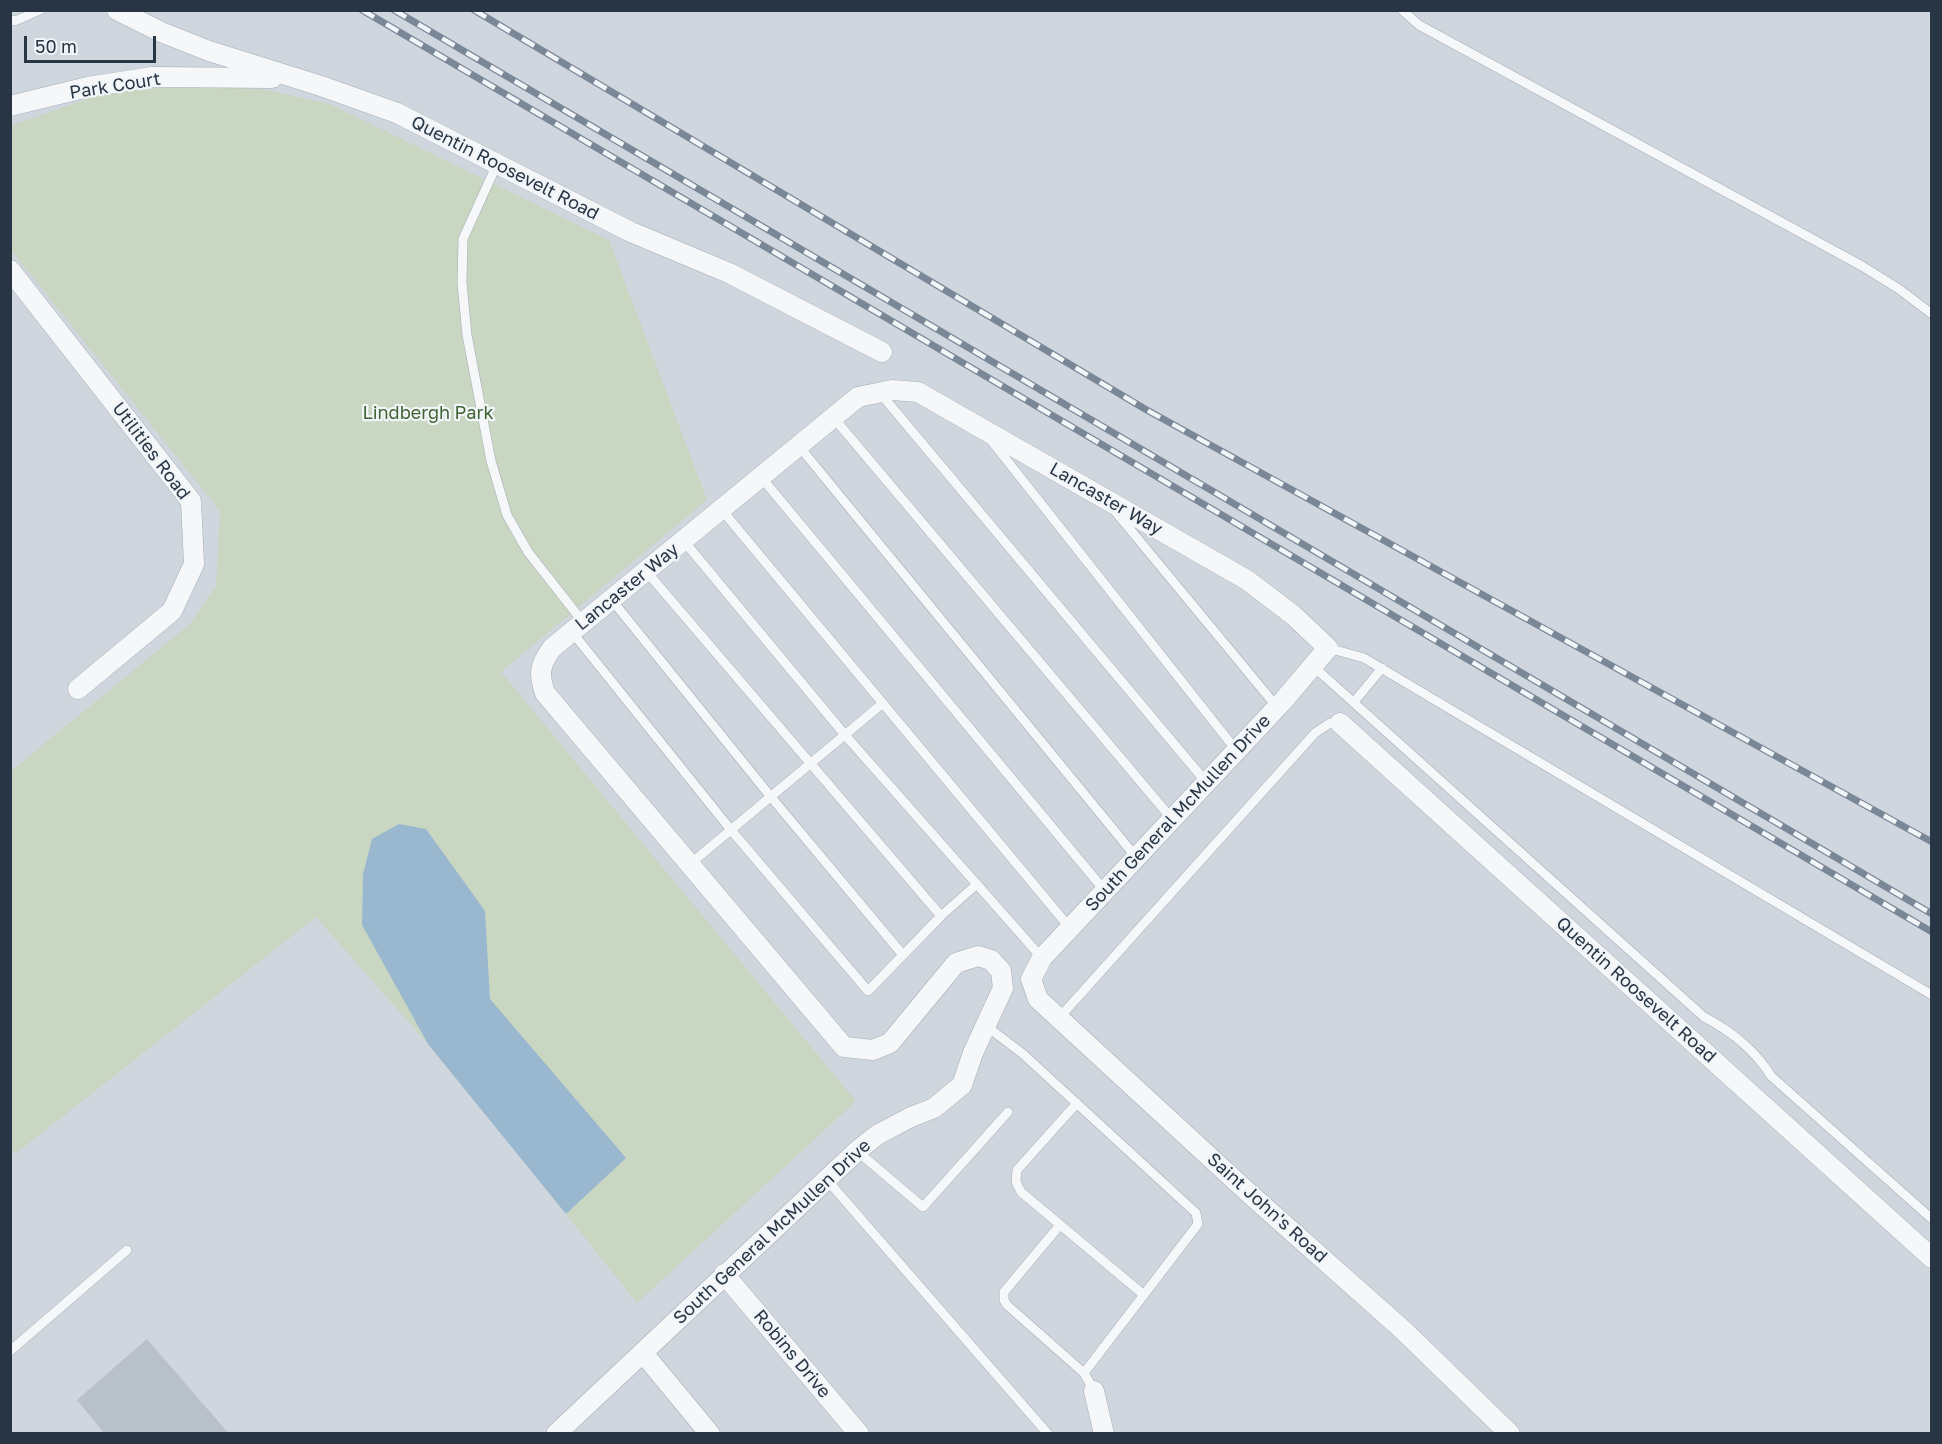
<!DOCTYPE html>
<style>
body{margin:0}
#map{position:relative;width:1942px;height:1444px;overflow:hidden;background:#e1e6ec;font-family:"Golos Text",sans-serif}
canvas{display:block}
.frame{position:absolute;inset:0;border:12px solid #273545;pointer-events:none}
.scale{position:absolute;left:24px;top:36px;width:132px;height:27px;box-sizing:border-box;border:3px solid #273545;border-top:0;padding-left:8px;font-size:18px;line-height:21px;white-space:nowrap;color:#273545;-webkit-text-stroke:4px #f1f5f8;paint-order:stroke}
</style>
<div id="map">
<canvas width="1942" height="1444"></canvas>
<div class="frame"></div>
<div class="scale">50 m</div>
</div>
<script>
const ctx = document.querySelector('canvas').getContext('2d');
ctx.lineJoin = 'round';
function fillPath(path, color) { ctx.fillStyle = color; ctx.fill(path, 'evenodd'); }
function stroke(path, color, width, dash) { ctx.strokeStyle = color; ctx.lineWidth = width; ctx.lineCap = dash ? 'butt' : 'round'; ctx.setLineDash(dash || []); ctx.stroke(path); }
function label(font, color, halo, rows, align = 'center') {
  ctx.font = font + ' "Golos Text",sans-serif'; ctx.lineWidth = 4.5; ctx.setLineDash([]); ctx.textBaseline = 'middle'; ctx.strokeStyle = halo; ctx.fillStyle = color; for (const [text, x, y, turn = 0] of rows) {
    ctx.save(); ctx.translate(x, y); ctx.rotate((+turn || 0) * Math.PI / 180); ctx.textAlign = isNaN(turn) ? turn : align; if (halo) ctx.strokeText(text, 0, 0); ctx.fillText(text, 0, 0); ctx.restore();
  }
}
const built = new Path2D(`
 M11,11H1931V1433H11Z`);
const green = new Path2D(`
 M175,86L263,89L330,104L609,240L707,500L501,672L856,1101L637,1303L514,1149L428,1044L316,917L15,1154L11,1148V771L190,624L216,586L220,511L11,250L10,126L104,93Z`);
const water = new Path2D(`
 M399,824L426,829L485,911L490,999L626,1158L566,1214L428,1044L362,925L363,874L372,839Z`);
const building = new Path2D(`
 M147,1339L229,1434H105L77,1400Z`);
const lane = new Path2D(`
 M1402,10L1419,25L1862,266L1899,289L1932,314
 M10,20L15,21L40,10
 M497,164L463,239L462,283L467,335L491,461L507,515L528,552L583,622
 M880,393L1206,782
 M833,417L1172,819
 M990,439L1236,750
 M798,445L1136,857
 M761,477L1105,891
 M721,509L1070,928
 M1114,510L1277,707
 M683,540L845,735L1042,958
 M646,571L941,916
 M611,599L771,797L903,955
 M572,632L731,830L868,991L941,916L977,884
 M1328,648L1364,658L1932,995
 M1313,666L1704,1017C1731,1031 1755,1050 1771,1076L1932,1219
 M1354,702L1382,668
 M690,864L883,703
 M1059,1018L1315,733L1330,723H1340
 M985,1025L1023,1054L1196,1213L1198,1224L1084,1373L1094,1391
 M1077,1103L1017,1170L1016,1182L1021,1192L1144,1295
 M857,1151L923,1207L1008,1112
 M827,1180L1048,1434
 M1060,1225L1004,1292V1300L1007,1305L1084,1373
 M10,1351L127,1250`);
const street = new Path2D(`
 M117,10L161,32L209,51L321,86L397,113L631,232L729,273L882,352
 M10,106L88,87L152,77L272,78
 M10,270L191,501L194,564L172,611L78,689
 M1340,723L1932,1258
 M724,1274L859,1434
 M643,1353L710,1434
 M1094,1391L1104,1434
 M556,1434L857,1151L877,1135L911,1117L934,1108L962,1085L973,1053L1003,988L1001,971L991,960L978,956L956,963L890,1043L873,1050L844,1047L545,693C538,673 540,665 552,648L858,397L892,390L918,392L1247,580L1293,615L1328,648L1282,702L1042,958L1031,979L1038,999L1252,1196L1403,1330L1510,1434`);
const rail = new Path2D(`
 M362,10L1932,932
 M394,10L1932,914
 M474,10L1145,409L1932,842`);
const streetNames = [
 ["Park Court",115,86,-9],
 ["Quentin Roosevelt Road",505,168,27],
 ["Utilities Road",151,451,53],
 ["Lancaster Way",1106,499,30],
 ["Lancaster Way",627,587,-39],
 ["South General McMullen Drive",1178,813,-47],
 ["Quentin Roosevelt Road",1636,990,42],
 ["Saint John's Road",1267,1208,42],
 ["South General McMullen Drive",772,1232,-43],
 ["Robins Drive",792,1354,50]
];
const parkNames = [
 ["Lindbergh Park",428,413]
];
fillPath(built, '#cfd6de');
fillPath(green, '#c9d6c2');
fillPath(water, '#99b8cf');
fillPath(building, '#b8c0ca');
stroke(lane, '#a5adb7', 10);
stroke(street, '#a5adb7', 21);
stroke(lane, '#f5f7f9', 9);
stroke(street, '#f5f7f9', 20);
stroke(rail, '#798797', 7);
stroke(rail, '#f1f5f8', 4.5, [14]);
label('18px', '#273545', '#f1f5f8', streetNames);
label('18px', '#406333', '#f1f5f8', parkNames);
</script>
